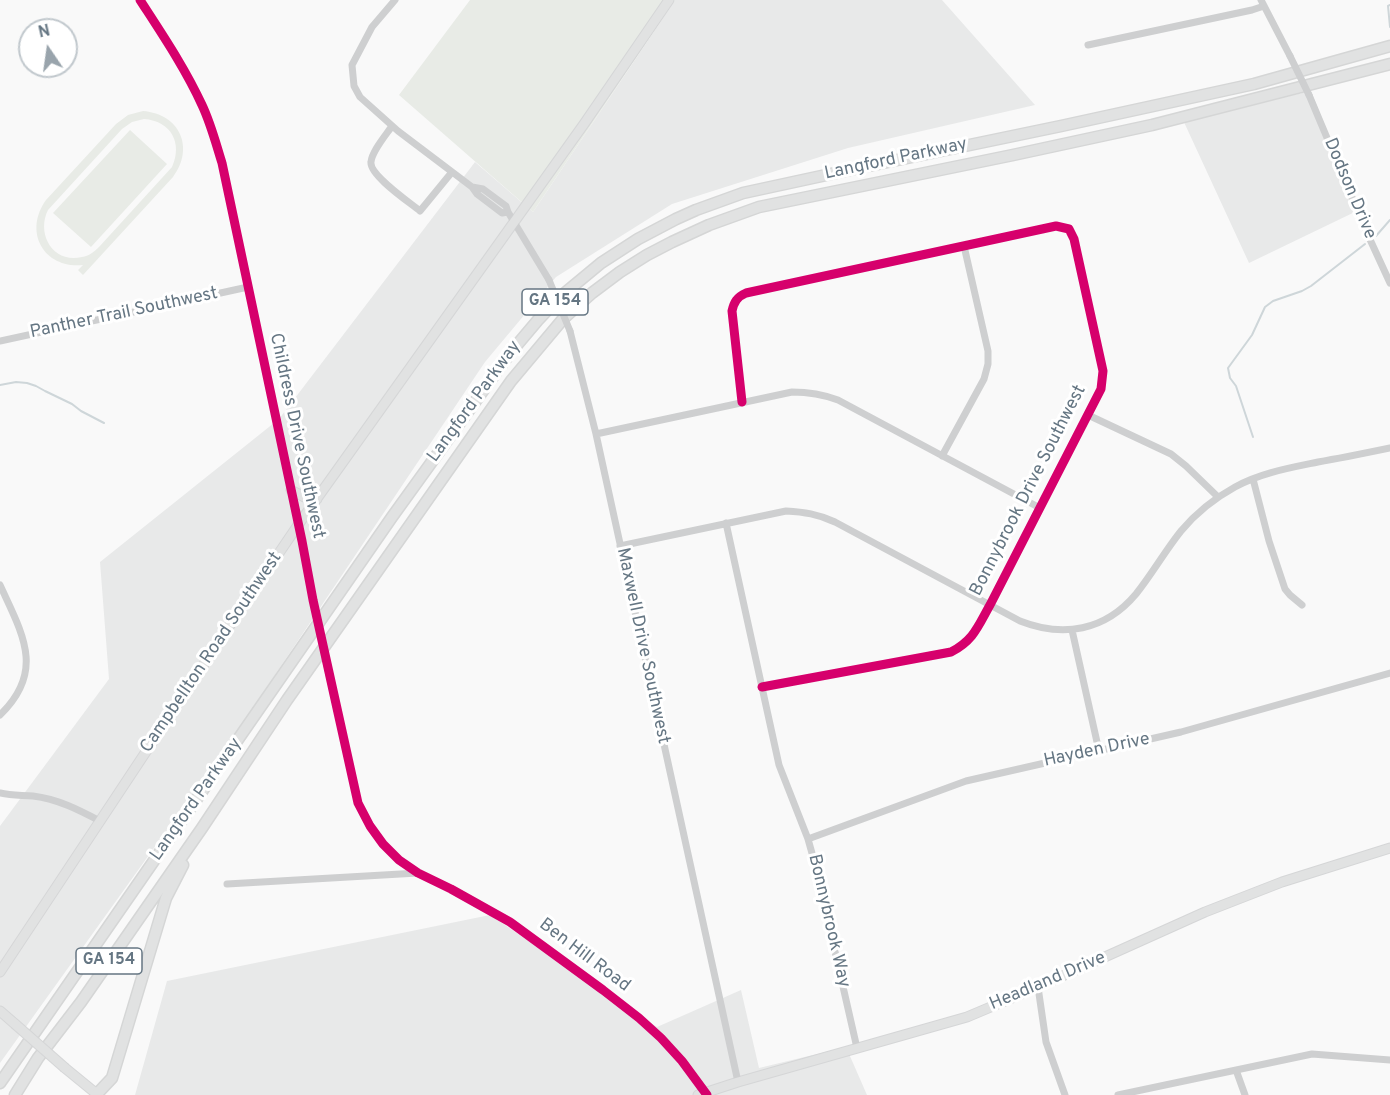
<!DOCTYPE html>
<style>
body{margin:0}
#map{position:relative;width:1390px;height:1095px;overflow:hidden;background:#f9f9f9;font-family:Overpass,sans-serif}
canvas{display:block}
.north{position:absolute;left:18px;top:18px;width:60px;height:60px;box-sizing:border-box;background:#fff;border:2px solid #c1c8cd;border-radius:50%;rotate:347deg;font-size:16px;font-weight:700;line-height:24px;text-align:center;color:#657683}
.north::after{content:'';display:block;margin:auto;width:21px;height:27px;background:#99a4ac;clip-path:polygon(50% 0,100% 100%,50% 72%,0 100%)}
</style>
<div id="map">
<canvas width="1390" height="1095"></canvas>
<div class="north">N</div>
</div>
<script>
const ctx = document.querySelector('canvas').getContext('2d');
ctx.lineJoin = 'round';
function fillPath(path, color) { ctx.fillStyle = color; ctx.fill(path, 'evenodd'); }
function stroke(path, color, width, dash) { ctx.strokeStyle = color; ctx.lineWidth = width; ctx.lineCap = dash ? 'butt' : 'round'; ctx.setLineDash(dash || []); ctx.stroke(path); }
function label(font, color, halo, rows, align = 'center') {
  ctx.font = font + ' Overpass,sans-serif'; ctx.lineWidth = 6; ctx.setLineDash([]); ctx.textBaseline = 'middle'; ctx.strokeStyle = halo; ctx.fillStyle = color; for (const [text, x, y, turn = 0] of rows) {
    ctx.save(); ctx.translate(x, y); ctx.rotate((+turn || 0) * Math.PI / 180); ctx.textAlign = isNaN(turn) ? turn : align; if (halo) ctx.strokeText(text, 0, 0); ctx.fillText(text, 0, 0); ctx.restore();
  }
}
const built = new Path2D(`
 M675,0H942L1035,105L848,148L672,204L556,277L485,362L232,739L0,1063V826L109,679L100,562L279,419L475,162L533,212Z
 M1311,91L1359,210L1249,263L1183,120Z
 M490,915L657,1027L741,990L759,1068L846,1047L867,1095H135L167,981Z`);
const green = new Path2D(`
 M470,0H675L533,212L399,95Z
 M143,111C180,114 195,148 173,177L83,275L78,270L83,265C44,269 23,232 46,200L116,124L128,115ZM144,119C171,121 183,143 172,167L99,247C94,252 89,256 82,257C53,264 36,234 48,210L122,129L132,122Z
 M130,130L167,164L91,247L53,213Z`);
const stream = new Path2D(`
 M1390,5L1388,6L1390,27
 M1376,236L1390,220
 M0,385L16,382L27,383L36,386L45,391L72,404L81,411L104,423
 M1253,437L1236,386L1230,378L1228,368L1252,335L1265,307L1273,301L1302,291L1311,286L1365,244`);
const minor = new Path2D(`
 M140,0C162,34 185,68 202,105C211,124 216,144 222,163L302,541L313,600
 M395,0L372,27L352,65L354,86L360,97L398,131L472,187L477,194L502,213L508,212
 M1261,0L1290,56
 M1088,45L1252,10L1264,6
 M1309,95L1367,233L1390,283
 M392,126C386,135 372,151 371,162C369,175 409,202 420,211L452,172
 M472,187L483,189L506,206L508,212L549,280
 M570,331L596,434L738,1082
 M0,341L248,287
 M742,402L732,311C734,302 737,297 746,293L1056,226L1069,229L1074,239L1103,371L1101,389L990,605C978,626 974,640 951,652L762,687
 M1088,415L1171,454L1186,466L1218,497
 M596,434L792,392C809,392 822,394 838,400L1040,508
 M942,456L984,379L988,364V351L964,246
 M1253,479L1269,541L1285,589L1290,595L1302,605
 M726,523L779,765L808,839L815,864L857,1048
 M620,546L786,511C804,512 818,514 835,522L1020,621C1063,638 1105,631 1136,594C1152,574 1165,551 1181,531C1196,513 1215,498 1235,487C1260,473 1289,468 1318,462C1342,458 1366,453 1390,448
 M0,585C22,633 46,671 0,715
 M1072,630L1099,751
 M328,670L358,803L370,826L383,844L399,860L418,873L451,889L513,924L639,1018L661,1038L682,1061L707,1094
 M0,793C11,796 22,795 33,796C58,799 79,810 100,821
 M808,839L966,781L1181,732L1390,673
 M227,884L418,873
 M1038,987L1046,1042L1065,1095
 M1236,1070L1245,1095
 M1118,1095L1312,1054L1390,1060`);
const major = new Path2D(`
 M291,490L306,498L317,499
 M0,972L222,637L298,525L584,124L669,0
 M0,1011L15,1024
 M65,1068L98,1095
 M698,1095L738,1082L967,1017L1038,987L1205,912L1282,882L1390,848`);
const highway = new Path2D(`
 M0,1083L392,517L511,352L538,320L554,303L566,292L601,263L638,239L676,219L696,210L743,193L854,169L1061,126L1254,84L1390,46
 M15,1095L38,1058L81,1002L202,828L287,700L511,381L563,319L592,293L620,272L647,255L672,242L709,225L759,207L1013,155L1152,125L1390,64
 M96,1095L112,1078L166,898L183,865`);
const minorBridge = new Path2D(`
 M1290,56L1309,95
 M549,280L570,331
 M313,600L328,670`);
const majorBridge = new Path2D(`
 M15,1024L65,1068`);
const cycleway = new Path2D(`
 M140,0C162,34 185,68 202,105C211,124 216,144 222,163L302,541L313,600L358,803L370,826L383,844L399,860L418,873L451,889L510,922L603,990L639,1018L661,1038L682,1061L707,1095
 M742,402L732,311C734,302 737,297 746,293L1056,226L1069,229L1074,239L1103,371L1101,389L990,605C978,626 974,640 951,652L762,687`);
const shields = [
 [555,302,66],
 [109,961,66]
];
const shieldNames = [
 ["GA 154",555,302],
 ["GA 154",109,961]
];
const streetNames = [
 ["Langford Parkway",896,160,-12],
 ["Dodson Drive",1349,189,67],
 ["Panther Trail Southwest",124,314,-12],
 ["Langford Parkway",475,402,-54],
 ["Childress Drive Southwest",296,436,78],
 ["Bonnybrook Drive Southwest",1029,491,-63],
 ["Maxwell Drive Southwest",642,646,78],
 ["Campbellton Road Southwest",212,653,-56],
 ["Hayden Drive",1097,751,-12],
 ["Langford Parkway",197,800,-55],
 ["Bonnybrook Way",828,921,77],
 ["Ben Hill Road",584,956,37],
 ["Headland Drive",1048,982,-23]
];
fillPath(built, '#e8e9e9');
fillPath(green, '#e8ebe6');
stroke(stream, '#ced6d9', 2);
stroke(major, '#d5d6d7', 11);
stroke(highway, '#d5d6d6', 13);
stroke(minor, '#cecfd0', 7);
stroke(major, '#e1e2e2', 9);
stroke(highway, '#e1e2e2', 10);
stroke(majorBridge, '#d5d6d7', 11, []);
stroke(minorBridge, '#cecfd0', 7);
stroke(majorBridge, '#e1e2e2', 9);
stroke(cycleway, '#d6006c', 9);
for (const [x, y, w] of shields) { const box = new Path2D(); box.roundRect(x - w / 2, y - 13, w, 26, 4.5); ctx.fillStyle = '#fff'; ctx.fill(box); stroke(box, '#657683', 1.5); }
label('bold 16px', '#657683', null, shieldNames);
label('18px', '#657683', '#fff', streetNames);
</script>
